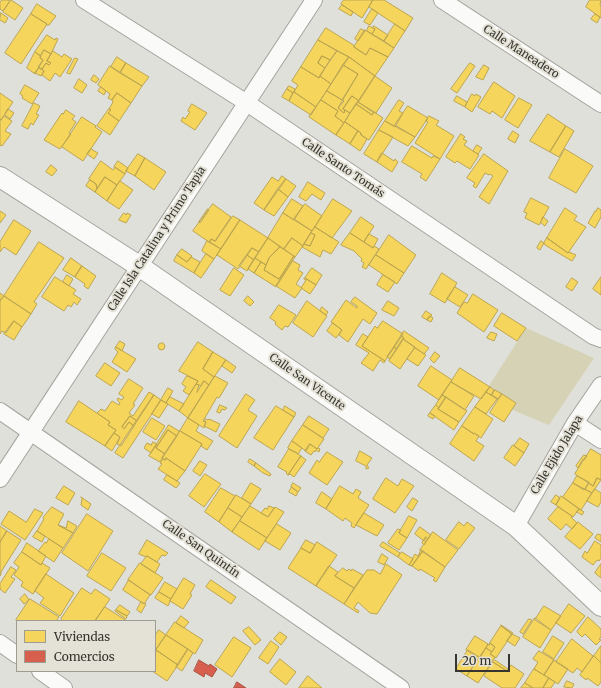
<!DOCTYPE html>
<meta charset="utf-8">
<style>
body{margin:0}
#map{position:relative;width:601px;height:688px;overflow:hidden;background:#e0e0da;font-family:Merriweather,serif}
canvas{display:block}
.legend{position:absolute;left:16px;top:620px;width:140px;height:52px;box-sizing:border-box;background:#e4e2d6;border:1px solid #9e9d94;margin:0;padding:5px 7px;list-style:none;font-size:12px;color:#363530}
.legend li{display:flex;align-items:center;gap:8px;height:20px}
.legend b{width:20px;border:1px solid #9e9d94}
.scale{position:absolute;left:455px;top:654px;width:55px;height:18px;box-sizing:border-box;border:2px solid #363530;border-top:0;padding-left:5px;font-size:12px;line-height:14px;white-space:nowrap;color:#363530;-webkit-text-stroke:3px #e4e2d6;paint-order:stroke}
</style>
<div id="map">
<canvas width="601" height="688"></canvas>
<ul class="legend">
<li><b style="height:11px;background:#f6d55c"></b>Viviendas</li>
<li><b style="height:11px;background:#d6604d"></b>Comercios</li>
</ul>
<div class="scale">20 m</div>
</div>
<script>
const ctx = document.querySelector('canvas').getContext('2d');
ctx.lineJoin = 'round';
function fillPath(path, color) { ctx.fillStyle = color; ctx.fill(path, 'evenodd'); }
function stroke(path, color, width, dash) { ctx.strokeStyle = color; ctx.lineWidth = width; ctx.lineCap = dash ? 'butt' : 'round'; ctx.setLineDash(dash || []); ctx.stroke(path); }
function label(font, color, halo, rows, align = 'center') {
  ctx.font = font + ' Merriweather,serif'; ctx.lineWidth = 4; ctx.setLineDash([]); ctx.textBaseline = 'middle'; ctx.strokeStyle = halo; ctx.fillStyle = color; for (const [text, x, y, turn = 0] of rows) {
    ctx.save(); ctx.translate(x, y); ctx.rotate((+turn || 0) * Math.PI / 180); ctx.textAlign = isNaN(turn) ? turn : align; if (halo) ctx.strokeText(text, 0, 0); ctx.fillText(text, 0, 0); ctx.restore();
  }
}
const green = new Path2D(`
 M526,328L594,358L549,425L515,411L485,392Z`);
const homes = new Path2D(`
 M2,0H8L10,1L3,11L0,9V3Z
 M11,0L23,8L15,20L3,12Z
 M344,0H373L362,18L341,4Z
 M373,0H384L413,18L405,31L369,7Z
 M590,0H601L600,5L601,6V18L586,7Z
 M37,4L56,16L49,25H46L47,24L31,14Z
 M342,5L353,12L351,16L339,9Z
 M372,9L378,13L370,25L364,22Z
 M1,13L8,18L5,23L0,20Z
 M31,14L47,24L21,64L5,53Z
 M595,14L600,17L597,23L591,19Z
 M395,24L405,31L394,48L384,41Z
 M369,26L375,29L372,34L367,31Z
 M374,26L388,35L384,41L372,34L375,29L373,28Z
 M326,28L355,46L354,47L366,55L370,48L388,57L375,76L349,57L318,40Z
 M361,29L365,31L358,41L355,39Z
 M365,30L394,48L388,57L370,48L366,55L354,47Z
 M47,35L55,40L56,38L58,39L51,54L44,50L40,56L35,52Z
 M318,40L337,51L330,60L322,56L318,63L325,68L319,78L301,67Z
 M44,50L51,54L47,61L51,63L49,65L46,63L42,69L38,67L43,60L40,58Z
 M53,51L62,57L64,54L72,59L60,77L55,73L50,81L42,75L44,71L42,69L46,63L49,65L51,63L47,61Z
 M337,51L349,57L331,84L320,76Z
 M35,52L41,56L40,58L43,60L35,74L27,68Z
 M322,56L330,60L325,68L318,63Z
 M117,57L126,63L120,73L111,67Z
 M349,57L375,76L359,101L352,96L343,109L345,110L344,113L338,108L358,74L343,65Z
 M75,58L78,59L70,74L67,73Z
 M126,63L149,77L142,86L120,73Z
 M470,63L475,66L457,93L451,89Z
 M343,65L358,74L342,100L327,91Z
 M484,65L489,68L483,80L476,77Z
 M110,66L142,86L131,103L117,93L112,100L108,98L110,94L98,85Z
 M301,67L319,78L320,76L331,84L316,107L294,92L298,85L292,81Z
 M39,68L44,71L41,76L35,73Z
 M94,75L99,79L96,83L91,80Z
 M375,76L392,88L376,113L358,102Z
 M79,79L87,85L82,93L74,88Z
 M494,82L515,96L502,118L492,111L490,114L478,107Z
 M25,85L39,93L32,104L22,98L23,96L20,94Z
 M289,86L295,89L293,93L287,89Z
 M101,87L106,91L104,95L98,91Z
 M287,89L293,93L289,101L282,97Z
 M327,91L344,101L338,108L344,113L345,110L350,113L344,123L335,116L338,111L321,100Z
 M294,92L316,107L311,115L289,101Z
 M0,93L13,102L1,120L0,119Z
 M117,93L131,103L119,121L108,113L111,110L109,109L113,102L112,100Z
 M472,94L475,96L476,94L481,97L472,112L465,107Z
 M352,96L359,101L350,113L343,109Z
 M457,96L467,102L465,107L454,101Z
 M519,98L532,105L518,128L505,120Z
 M321,100L338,111L335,116L344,123L336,135L309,117Z
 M399,100L404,103L399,111L403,113L395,127L385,121Z
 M358,102L374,113L372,115L356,104Z
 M34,103L40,106L36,114L39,115L33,125L31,123L28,129L22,126Z
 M192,104L207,113L195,130L181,121L183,117L185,119L190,112L188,111Z
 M356,104L372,115L374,112L383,118L369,140L361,135V133L345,122Z
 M408,106L428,118L415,137L395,125Z
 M8,109L14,113L10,119L5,115Z
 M109,109L111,110L108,113L119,121L110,135L97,126Z
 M66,110L75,116L72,119L76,122L69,133L71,134L60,149L44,140L62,113L63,114Z
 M548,114L566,126L550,152L530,141Z
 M4,116L12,121L5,131L11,134L2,146L0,145V122Z
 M429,116L439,121L436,125L454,136L440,159L415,143L428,122L426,121Z
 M82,117L96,126L95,127L102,132L83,161L62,147Z
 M385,121L415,137L408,146L379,130Z
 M345,122L358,131L350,144L336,135Z
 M566,126L574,131L559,157L550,152Z
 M379,130L393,137L377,162L364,154Z
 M358,131L361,133V135L367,139L360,151L350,144Z
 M513,131L519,135L515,143L508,139Z
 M461,134L465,137L463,139L467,141L464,145L479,155L470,169L457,161L455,163L446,157Z
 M477,145L482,148L478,154L473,151Z
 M412,146L432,158L433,156L440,159L426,181L420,177L422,174L402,162Z
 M91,149L98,153L94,159L87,154Z
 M565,149L593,166L576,193L549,178Z
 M382,153L394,161L395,159L398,162L392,172L377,162Z
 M138,154L145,158L135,176L126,171Z
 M484,154L508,171L489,204L479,197L493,176L490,174L489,175L485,173L476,188L473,186L475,183L467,178Z
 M145,158L166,172L154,190L135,176Z
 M101,161L113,170L115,167L125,174L117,185L105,177L97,189L96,184L89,179Z
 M118,161L128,168L125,174L114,167Z
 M51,165L57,170L52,176L46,172Z
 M282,176L286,179L264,210L254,203L272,177L278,181Z
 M105,177L117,185L107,201L95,192Z
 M286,179L296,186L288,197L278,189Z
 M90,180L96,184L97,189L95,192L86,186Z
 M120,181L133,190L119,209L107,201Z
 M308,182L325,193L321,200L312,194L306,201L299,197Z
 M278,189L288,197L274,216L264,210Z
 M531,198L549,207L539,225L525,218L527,213L524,212Z
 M292,199L303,206L294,220L283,213Z
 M333,199L352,211L332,238L315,227Z
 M213,204L231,217L215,241L211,239L209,242L193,231Z
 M305,204L322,216L312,231L294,219Z
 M565,208L577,216L574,220L586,227L568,253L547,238Z
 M598,208L601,210V217L595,228L588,223L595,211H596Z
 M208,209L209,210L200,223L199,222Z
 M0,211L6,215L0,223Z
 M124,213L126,215L127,213L131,215L126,223L119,220Z
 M283,213L312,231L303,246L292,238L284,249L268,238Z
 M233,216L240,220L221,249L210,242L211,239L215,241Z
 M361,217L374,226L364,242L350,233Z
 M543,217L548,221L545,226L541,223Z
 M14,220L31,231L16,255L4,247L0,252V242Z
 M240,220L268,238L259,252L252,248L238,269L217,255Z
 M315,227L339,242L331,254L323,250L320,257L302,247L304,244L310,246L315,235L311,233Z
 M311,233L315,235L310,246L304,244Z
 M350,233L373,248L374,246L379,249L366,269L362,267L364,263L361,261L362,259L354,251L341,245Z
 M369,234L378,239L373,248L364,242Z
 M389,235L416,255L404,273L376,255Z
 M268,238L280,247L269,258L266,265L255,258Z
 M292,238L303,246L295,257L284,249Z
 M547,238L568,253L569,252L576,255L572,261L545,245L544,243Z
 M207,241L221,249L214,259L202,251Z
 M541,241L544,243L540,250L537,248Z
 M39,242L64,258L34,302L37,304L31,314L4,296Z
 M280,247L294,256L279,279L264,270L269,258Z
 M252,248L259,252L254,260L247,255Z
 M182,249L192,256L187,262L177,255Z
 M206,254L214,259L201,278L194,273Z
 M177,255L187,262L191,257L200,262L194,273L174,261Z
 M247,255L254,260L247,271L239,266Z
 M376,255L404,273L397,284L369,265Z
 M294,256L295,257L276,287L254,273L261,262L266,265L264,270L279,279Z
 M71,258L82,266L75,277L63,270Z
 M255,258L261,262L254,273L248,269Z
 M293,261L300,265L298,270L303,273L296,284L302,288L295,298L276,286Z
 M82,266L96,276L88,289L84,286L85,284L75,277Z
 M234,268L244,275L230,296L220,290Z
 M312,268L322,275L316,285L305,278Z
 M442,273L457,283L445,303L430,294Z
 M67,275L73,279L69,286L63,282Z
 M383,275L395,282L388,292L377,285Z
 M55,277L76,290L73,294L81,299L77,305L74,302L71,307L68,305L64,311L42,297Z
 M601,277V295L593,289Z
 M305,278L316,285L310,294L301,288L306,280L304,279Z
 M572,278L578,282L572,291L566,287Z
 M455,287L468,295L460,307L447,299Z
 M0,293L4,296L0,301Z
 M473,294L498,310L484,332L457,313L464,302L467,303Z
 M4,296L31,314L22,327L14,321L6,333L2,331L0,334V301Z
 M248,296L254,302L250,306L244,301Z
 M355,297L377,313L370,324L363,319L348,342L339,335L342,330L331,322L346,300L357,308V306L351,302Z
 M307,301L327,316L313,337L293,323Z
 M388,301L399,308L394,316L382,310Z
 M279,305L296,315L288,327L285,326L282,330L275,324L276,322L270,318Z
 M322,307L328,312L326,315L320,311Z
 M426,311L432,315L427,320L422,317Z
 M502,313L526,328L517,341L494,326Z
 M430,316L433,318L431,322L427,320Z
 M14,321L22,327L14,340L4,334Z
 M383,321L403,334L385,361L362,346L375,326L377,328Z
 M333,323L342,330L336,338L327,331Z
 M404,331L429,348L424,354L403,339L404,338L401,336Z
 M491,332L497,334L494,341L487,338Z
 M363,334L368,337L362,346L385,361L384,363L380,360L373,371L361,363L369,353L356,345Z
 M401,336L404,338L397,349L394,347Z
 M403,339L415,347L400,369L389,361Z
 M120,341L125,344L122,351L116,347Z
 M198,342L213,352L203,369L214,377L209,385L204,381L201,386L196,384L198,381L179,371Z
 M163,343L165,346L164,349L161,350L159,349L158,346L159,344Z
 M116,347L136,359L127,372L112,362L118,352L115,349Z
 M394,347L397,349L390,359L387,357Z
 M415,348L426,355L418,366L407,359Z
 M213,352L226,360L214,377L203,369Z
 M435,352L440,356L434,363L430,359Z
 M226,360L236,367L232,373L222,366Z
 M105,363L120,373L111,386L96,376Z
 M431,366L452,380L439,400L418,386Z
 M460,368L490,387L481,399L451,382Z
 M187,376L198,381L189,395L183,391L186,387L182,384Z
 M215,376L228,383L219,398L217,397L203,421L206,422L204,428L188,418Z
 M129,379L143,388L133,404L135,405L129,413L133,416L149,392L154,395L137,421L130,416L122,427L124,429L129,422L134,426L121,446L117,444L120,437L114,433L116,430L108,425L110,422L97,413L101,409L105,411L112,401L119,405L120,403L117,400L118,398L122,400L124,397L119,394Z
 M204,381L209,385L188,418L179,411L196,384L199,385L197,392Z
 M451,382L474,396L465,410L442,395Z
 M490,387L494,390L491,395L486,392Z
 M168,388L173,391L166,403L161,400Z
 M495,390L502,394L498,399L492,395Z
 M486,392L497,399L486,414L475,407Z
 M246,394L255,400L248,410L257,416L237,448L219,436Z
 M502,394L516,403L504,422L490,413Z
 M154,395L161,400L123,458L115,453Z
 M442,395L446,397L439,408L436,405Z
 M170,397L184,404L179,411L166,403Z
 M446,397L467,411L459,422L438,409Z
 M161,400L168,404L159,418L152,414Z
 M79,401L110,422L108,425L116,430L105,446L66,422Z
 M220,405L227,408L225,410L222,409L220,413L217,412Z
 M436,405L439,408L438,409L459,422L454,430L430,413Z
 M276,406L294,417L273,450L254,438Z
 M285,406L296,413L294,417L283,410Z
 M475,407L493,419L481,438L474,433V434L462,426Z
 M430,413L435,416L433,419L428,416Z
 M130,416L137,421L134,426L129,422L124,429L122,427Z
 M309,416L329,429L323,438L303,425Z
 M152,418L165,426L156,440L143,432Z
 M188,418L199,425L196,431L213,441L207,450L201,446L202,444L180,431Z
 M206,419L208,420L209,419L220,424L216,432L204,426L206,422L205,421Z
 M169,425L179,431L177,436L168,430L156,448L165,454L160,462L149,456Z
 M303,425L324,439L317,449L310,444L306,451L292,441Z
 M462,426L474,434V433L479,436L476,441L484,446L474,461L450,444Z
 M168,430L177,436L165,454L156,448Z
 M180,431L202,444L185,471L166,458L165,460L162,458Z
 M114,433L120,437L112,451L105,446Z
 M520,438L529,444L524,453L514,446Z
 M292,441L302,448L298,454L288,448Z
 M153,442L157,444L151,453L144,448L147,443L151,445Z
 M310,444L317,449L318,448L320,449L319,452L316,450L315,452L314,451L311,455L305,451Z
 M513,445L524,453L515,466L504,458Z
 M289,449L294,452V451L301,456L288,475L286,473L287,472L278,467Z
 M591,449L601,455V480L597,478L593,486L575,474Z
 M360,451L372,458L367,465L369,468L366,469V466L356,461Z
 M327,452L343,462L327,485L309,473L317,460L319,462Z
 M584,455L587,456L584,460L583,459L578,468L576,466Z
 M301,456L306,460L294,477L290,474L288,475Z
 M166,458L185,471L177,481L158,469L162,464L160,463L163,459L165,460Z
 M250,459L256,463L254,466L248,462Z
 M200,461L207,465L200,476L193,471Z
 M256,463L271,474L270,476L263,473L254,466Z
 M205,474L221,484L204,507L189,496Z
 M167,475L180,483L176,488L164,480Z
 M577,476L589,482L584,490L573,483Z
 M386,478L398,486L402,479L414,486L395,513L373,499Z
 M597,478L601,480L592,493L585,489L589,483L593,486Z
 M251,483L261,489L251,504L242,498Z
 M293,483L301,488L298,492L291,487Z
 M573,483L592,493L581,510L563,497Z
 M64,486L75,493L68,505L56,498Z
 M340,486L353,494L356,489L361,492L358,498L369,505L354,528L351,526L352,523L345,518L343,521L326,509Z
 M292,487L298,492L296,496L289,492Z
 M221,488L235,496L219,522L205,512Z
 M595,489L601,493V502L598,507L587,501Z
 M322,492L332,499L326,509L316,503Z
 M236,495L251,504L242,517L228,508Z
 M556,495L560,498L556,505L551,502Z
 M561,496L579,509L573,517L556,505Z
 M81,497L91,504L88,510L81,505L82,499Z
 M413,498L418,501L412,511L407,507Z
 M250,506L268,517L275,507L284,512L267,538L240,521Z
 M269,506L274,508L268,517L261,513L265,508L267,509Z
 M52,507L64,514L58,525L73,533L63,548L37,531L44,519L43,518Z
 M558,507L572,516L571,517L577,523L572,529L566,524L561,530L548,519Z
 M228,508L242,517L232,532L219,522Z
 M35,509L43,513L25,540L1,524L9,511L26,522Z
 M579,509L584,512L582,515L577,512Z
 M364,513L384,525L377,536L356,525Z
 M87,514L113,531L88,571L62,553Z
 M409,516L417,520L407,538L399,533Z
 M68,521L77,526L73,533L58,525L66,528Z
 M240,521L267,538L259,550L232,532Z
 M459,522L464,526L467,522L475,528L459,549L446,540Z
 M578,522L593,534L580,549L565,537Z
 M277,524L291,533L280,550L265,541Z
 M0,526L7,531L0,542Z
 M420,527L431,535L428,539L426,537L424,541L415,534Z
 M398,529L401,530L399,533L407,538L399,550L388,543Z
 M7,531L21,540L1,572V574L0,576V542Z
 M37,531L45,536L42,542L33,537Z
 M433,532L458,550L445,567L420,550Z
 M598,534L601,535V542L595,538Z
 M426,537L428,539L424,545L422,543Z
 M49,539L63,548L54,562L38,551L45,542L46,543Z
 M147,540L168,553L165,556L162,555L157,562L147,556L146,557L139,554Z
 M306,540L315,545L310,553L301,548Z
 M595,541L601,545V558L599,561L597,560L593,565L582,557L585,551L587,553Z
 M317,542L337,555L316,586L288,568L301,548L310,553Z
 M383,542L400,553L398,557L380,546Z
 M27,543L46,556L41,565L22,552Z
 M421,550L423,551L412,566L409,565L413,559H412L415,554L418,556Z
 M423,551L445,567L436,582L433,580L435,578L420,569L419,571L412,566Z
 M22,552L41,565L42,563L50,568L33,594L21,586L23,582L14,575L19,567L14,563Z
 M402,552L413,559L409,565L398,557Z
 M102,553L126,568L111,591L87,576Z
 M382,554L388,558L384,565L378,562Z
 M147,556L160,564L155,573L141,564Z
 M140,563L163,578L151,595L128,580Z
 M386,564L402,575L377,614L370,613L358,602L354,608L359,611L358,613L344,604L367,570H374L380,574Z
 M601,564V578L595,573Z
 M329,566L338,572L335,576L354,588L344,604L316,586Z
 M11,567L16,570L11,577L15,579L5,593L0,589V584Z
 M343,568L347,571L349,569L351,571L352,569L363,575L354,588L335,576Z
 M46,574L74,593L60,616L40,603L44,598L35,591Z
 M184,578L195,585L190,594L192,595L183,609L170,601Z
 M129,580L150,595L144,604L123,590Z
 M211,580L236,597L231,604L206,587Z
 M165,582L177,589L171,599L159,592Z
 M82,588L91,594L95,589L110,599L95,621H63L61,619Z
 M159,592L171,599L168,606L155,598Z
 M25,594L29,600L24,604L20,599Z
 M30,599L59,617L56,621H18L16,620Z
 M141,602L146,604L141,613L137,610Z
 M569,604L585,616L571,633L556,623Z
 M120,605L130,612L127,616L116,610Z
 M544,606L561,616L551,630L535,620Z
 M105,607L127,621H95Z
 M116,610L127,616L126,619L115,611Z
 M181,616L189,622L184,628L176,623Z
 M588,617L601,629V637L599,639L601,640L596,645L585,634L582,637L577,632Z
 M535,618L551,630L540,648L523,637Z
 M529,619L532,620L523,634L520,632Z
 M175,622L203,640L195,654L166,635Z
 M501,625L513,633L512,634Z
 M501,626L512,634L496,658L490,654L495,647L490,643Z
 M249,627L261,640L255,645L243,631Z
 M159,630L166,635L155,651V636Z
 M280,632L287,637L281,645L274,639Z
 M512,634L520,638L515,646L507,641Z
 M166,635L188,649L178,665L156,650Z
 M475,636L488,644L480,658L466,650Z
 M553,636L564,643L554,659L543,652Z
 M234,637L251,648L232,677L215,665Z
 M572,639L593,656L582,672L577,668L573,673L556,662Z
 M271,641L279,647L268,664L259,658Z
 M490,643L495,647L492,652L486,648L488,644L489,645Z
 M601,646V663L594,656Z
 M486,648L492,652L490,654L495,657L478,683L467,676Z
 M188,649L193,653L182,671L176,667Z
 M156,650L178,665L167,681L152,671H155Z
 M468,650L479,657L467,676L456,669Z
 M539,651L554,660L544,675L534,669L538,662L533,659Z
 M594,656L601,663V682L598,686L587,678L586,680L580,675Z
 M280,659L296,672L286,685L270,672Z
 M495,660L508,669L507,671L493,662Z
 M554,660L568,669L558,684L544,675Z
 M493,662L507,671L511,665L524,674L515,688H502L484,676Z
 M534,669L549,678L543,688H533L525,683Z
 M308,676L322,688H299Z
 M549,678L555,682L551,688H543Z
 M567,681L574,684L572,688L564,687Z
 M525,683L533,688H521Z`);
const shops = new Path2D(`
 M199,660L209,666L210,664L217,669L212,677L205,673L204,677L194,671Z
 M237,682L246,688H234Z`);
const minor = new Path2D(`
 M84,0L247,103L593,336L601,339
 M442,0L601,104
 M0,411L401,688
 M575,423L601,440
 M0,479L314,0
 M516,526L575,423L601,385
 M0,643L17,655
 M40,671L64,688`);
const tertiary = new Path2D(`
 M0,177L139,266L516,526L601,606`);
const streetNames = [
 ["Calle Maneadero",521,52,33],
 ["Calle Santo Tomás",343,168,34],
 ["Calle Isla Catalina y Primo Tapia",157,239,-57],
 ["Calle San Vicente",307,382,35],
 ["Calle Ejido Jalapa",557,455,-59],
 ["Calle San Quintín",201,549,35]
];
fillPath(green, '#d6d2b6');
fillPath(homes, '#f6d55c');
stroke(homes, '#bca54f', 1);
fillPath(shops, '#d6604d');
stroke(shops, '#a65344', 1);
stroke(minor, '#a4a39e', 18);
stroke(tertiary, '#a4a39e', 22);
stroke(minor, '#fafaf9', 16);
stroke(tertiary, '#fafaf9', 20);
label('11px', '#363530', '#e4e2d6', streetNames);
</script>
